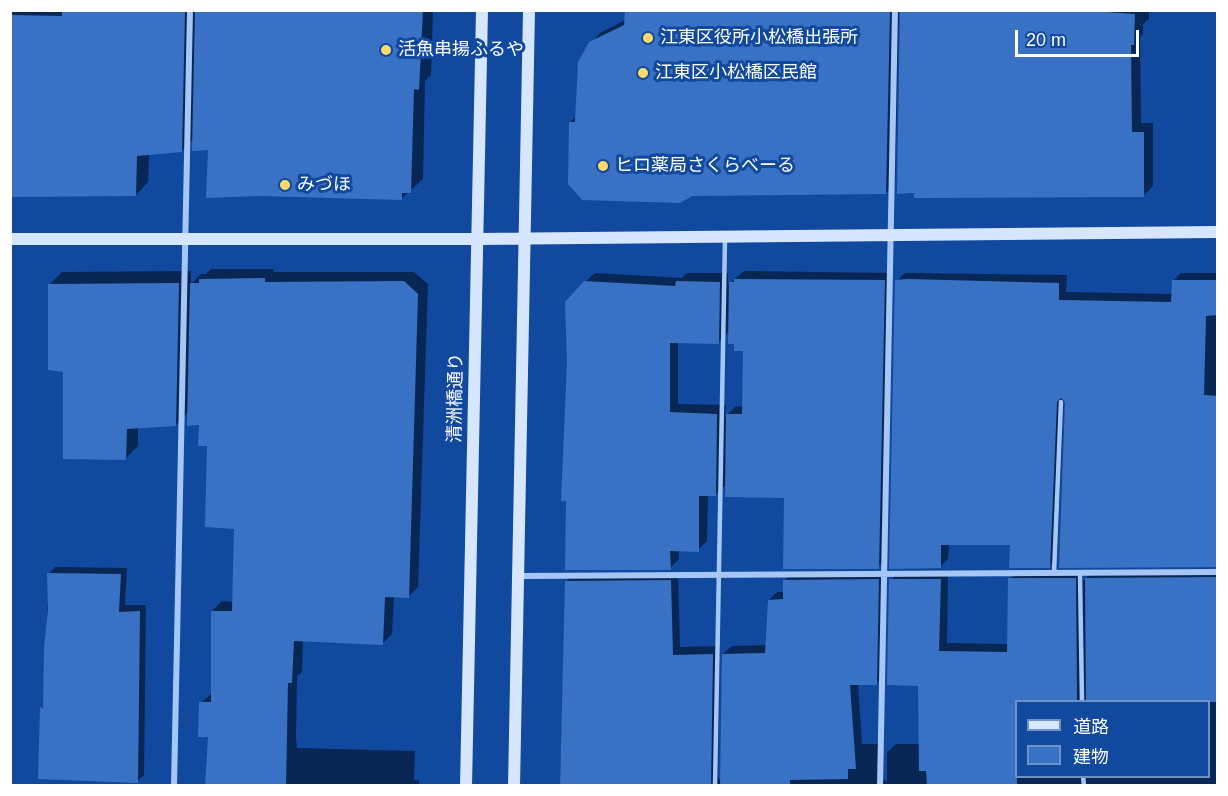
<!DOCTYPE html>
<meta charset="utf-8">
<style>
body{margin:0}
#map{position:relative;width:1228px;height:796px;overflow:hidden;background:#10499e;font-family:Helvetica,"Noto Sans JP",sans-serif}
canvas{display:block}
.frame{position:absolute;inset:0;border:12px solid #fff;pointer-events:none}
.legend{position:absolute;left:1015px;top:700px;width:195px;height:78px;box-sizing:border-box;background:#10499e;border:2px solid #7092c5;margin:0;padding:8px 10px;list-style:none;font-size:18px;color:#fff}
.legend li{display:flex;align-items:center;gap:12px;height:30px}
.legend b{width:30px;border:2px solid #7092c5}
.scale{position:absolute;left:1015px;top:30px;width:124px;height:27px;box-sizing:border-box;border:3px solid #fff;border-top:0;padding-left:8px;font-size:18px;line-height:21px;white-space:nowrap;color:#fff;-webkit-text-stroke:4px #10499e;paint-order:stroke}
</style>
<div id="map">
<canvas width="1228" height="796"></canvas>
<div class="frame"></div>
<ul class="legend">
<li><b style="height:8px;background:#d6e6fe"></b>道路</li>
<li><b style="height:16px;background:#3972c5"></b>建物</li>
</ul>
<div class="scale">20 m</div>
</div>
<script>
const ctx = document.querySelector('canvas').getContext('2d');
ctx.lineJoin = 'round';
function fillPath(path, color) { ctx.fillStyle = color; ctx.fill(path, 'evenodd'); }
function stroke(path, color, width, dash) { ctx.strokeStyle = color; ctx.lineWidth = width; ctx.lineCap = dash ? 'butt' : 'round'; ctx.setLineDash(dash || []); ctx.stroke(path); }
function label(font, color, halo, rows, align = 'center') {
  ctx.font = font + ' Helvetica,"Noto Sans JP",sans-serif'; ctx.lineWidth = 6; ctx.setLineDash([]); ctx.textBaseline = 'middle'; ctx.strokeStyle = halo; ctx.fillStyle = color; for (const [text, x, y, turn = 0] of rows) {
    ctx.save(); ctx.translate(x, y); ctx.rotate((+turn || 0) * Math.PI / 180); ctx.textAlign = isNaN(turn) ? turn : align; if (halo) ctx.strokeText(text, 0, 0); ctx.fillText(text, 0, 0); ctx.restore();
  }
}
const shadow = new Path2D(`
 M10,10H433L431,75L425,81L423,179L401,199L210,148L194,138L181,151L149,154L148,182L136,195H10Z
 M645,10H899L895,183L886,193L570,122L577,116L579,63L583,53L600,33Z
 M902,10H1149V19L1143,24V34L1140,37L1141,123H1153V186L1143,196Z
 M211,269H274V272H414L428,284L418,587L408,597L394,596L392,634L382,644L303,640L302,672L297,676L296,737L297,748L415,751L414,780H419V786H206L210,736L201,703L212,693V611L222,601L234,602L235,527L201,423L188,412L176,425L138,427V446L125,459L64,370L49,285L62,272L191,271V284L201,274H206Z
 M744,271L892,273L886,559L878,567L785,497L727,484L715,495H708L707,541L698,550H679V559L670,568L585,282L595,273L682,278L686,273H728V285ZM729,331L736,343L744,350V407L736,406L725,417L726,405L678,404V342L718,343Z
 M905,273L1067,275L1066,292L1173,294V281L1181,273H1218V565L1064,398L1057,558L1049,566L1011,543H949L948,559L940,567L897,281Z
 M55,567L127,568L125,605H146L144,775L137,781L41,708L44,705L49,574Z
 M1094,570H1218V786H560L566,582L574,573H678L680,647L720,646L718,778L721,780L723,654L732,646L767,645L769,600L777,592H785V580L793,572H886L884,676L876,684L858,683L862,744H883L882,778L887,782V752L896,744H920L919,684L891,580L899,572L948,571L947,643L1008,644L1010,579L1018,571H1083V581ZM1016,702H1208V776H1016Z`);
const building = new Path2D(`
 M62,10H185L182,152L137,156L136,196L10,197V15L62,16Z
 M195,10H423L419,90L414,89L411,193H402V200L261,196L206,198L208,150L192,151Z
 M625,10H890L886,194L692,196L680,203L582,200L568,184L569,122H575L578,62L589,42L624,25Z
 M900,10H1077L1135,14L1134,45H1131L1132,132H1144V197L914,198V193L897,194Z
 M265,278V282L404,281L418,294L409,598L385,597L383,645L294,641L292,683H288L286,786H205L208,737H198L199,702H211V611H232L234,529L205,527L207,446H198L199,425L187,426L190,283H199V279Z
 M734,279L885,280L879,569H783L784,498L725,497L726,414H742L743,351H734V344H728L729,282H734Z
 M908,279L1059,283V300L1171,302L1172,280H1218V315L1206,316L1204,395L1218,396V567L1059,568L1065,402L1061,398L1057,402L1050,568H1009L1010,545H941V568L889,569L895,280Z
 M584,281L675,286L676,281L720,282L719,344L670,343V412L717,414L716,496H699V552L670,551L671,570H565L566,501H561L567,362L565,302Z
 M179,283L176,426L127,429L126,460L63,459V372L48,370V284Z
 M47,573L121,574L119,612L140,611L138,783L38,779L40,707L43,708L44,648L48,610Z
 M1218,577V702H1086L1085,578Z
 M1008,578H1076L1077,702H1017V786H927L926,771H919L918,686L887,685L889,579H941L939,651L1007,652Z
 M879,579L877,685H850L856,769H848V779L790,780V786H720L722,654L765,653L768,600L783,599V580Z
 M671,580L673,655L713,654L711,786H560L565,581Z`);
const lane = new Path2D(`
 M1054,573L1061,402
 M1080,573L1082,702
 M1083,776L1084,786
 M715,786L725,239`);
const street = new Path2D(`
 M519,576L1218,572
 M174,786L190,10
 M880,786L895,10`);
const secondary = new Path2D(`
 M10,239H477L1218,232
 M466,786L482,10
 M514,786L529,10`);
const markers = [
 [648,38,6,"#ffd96a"],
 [386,50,6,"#ffd96a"],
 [643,73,6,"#ffd96a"],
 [603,166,6,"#ffd96a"],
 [285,185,6,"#ffd96a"]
];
const poiNames = [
 ["江東区役所小松橋出張所",660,38],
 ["活魚串揚ふるや",398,50],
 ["江東区小松橋区民館",655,73],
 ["ヒロ薬局さくらべーる",615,166],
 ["みづほ",297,185]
];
const streetNames = [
 ["清洲橋通り",456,398,-89]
];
fillPath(shadow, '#0007');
fillPath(building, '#3972c5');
stroke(lane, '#a6c7f5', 4.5);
stroke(street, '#a6c7f5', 6);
stroke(secondary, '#d6e6fe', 12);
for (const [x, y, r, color] of markers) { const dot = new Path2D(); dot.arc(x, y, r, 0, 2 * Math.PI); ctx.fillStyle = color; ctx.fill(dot); stroke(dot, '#10499e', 2); }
label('18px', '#fff', '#10499e', poiNames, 'left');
label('18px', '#fff', '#10499e', streetNames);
</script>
